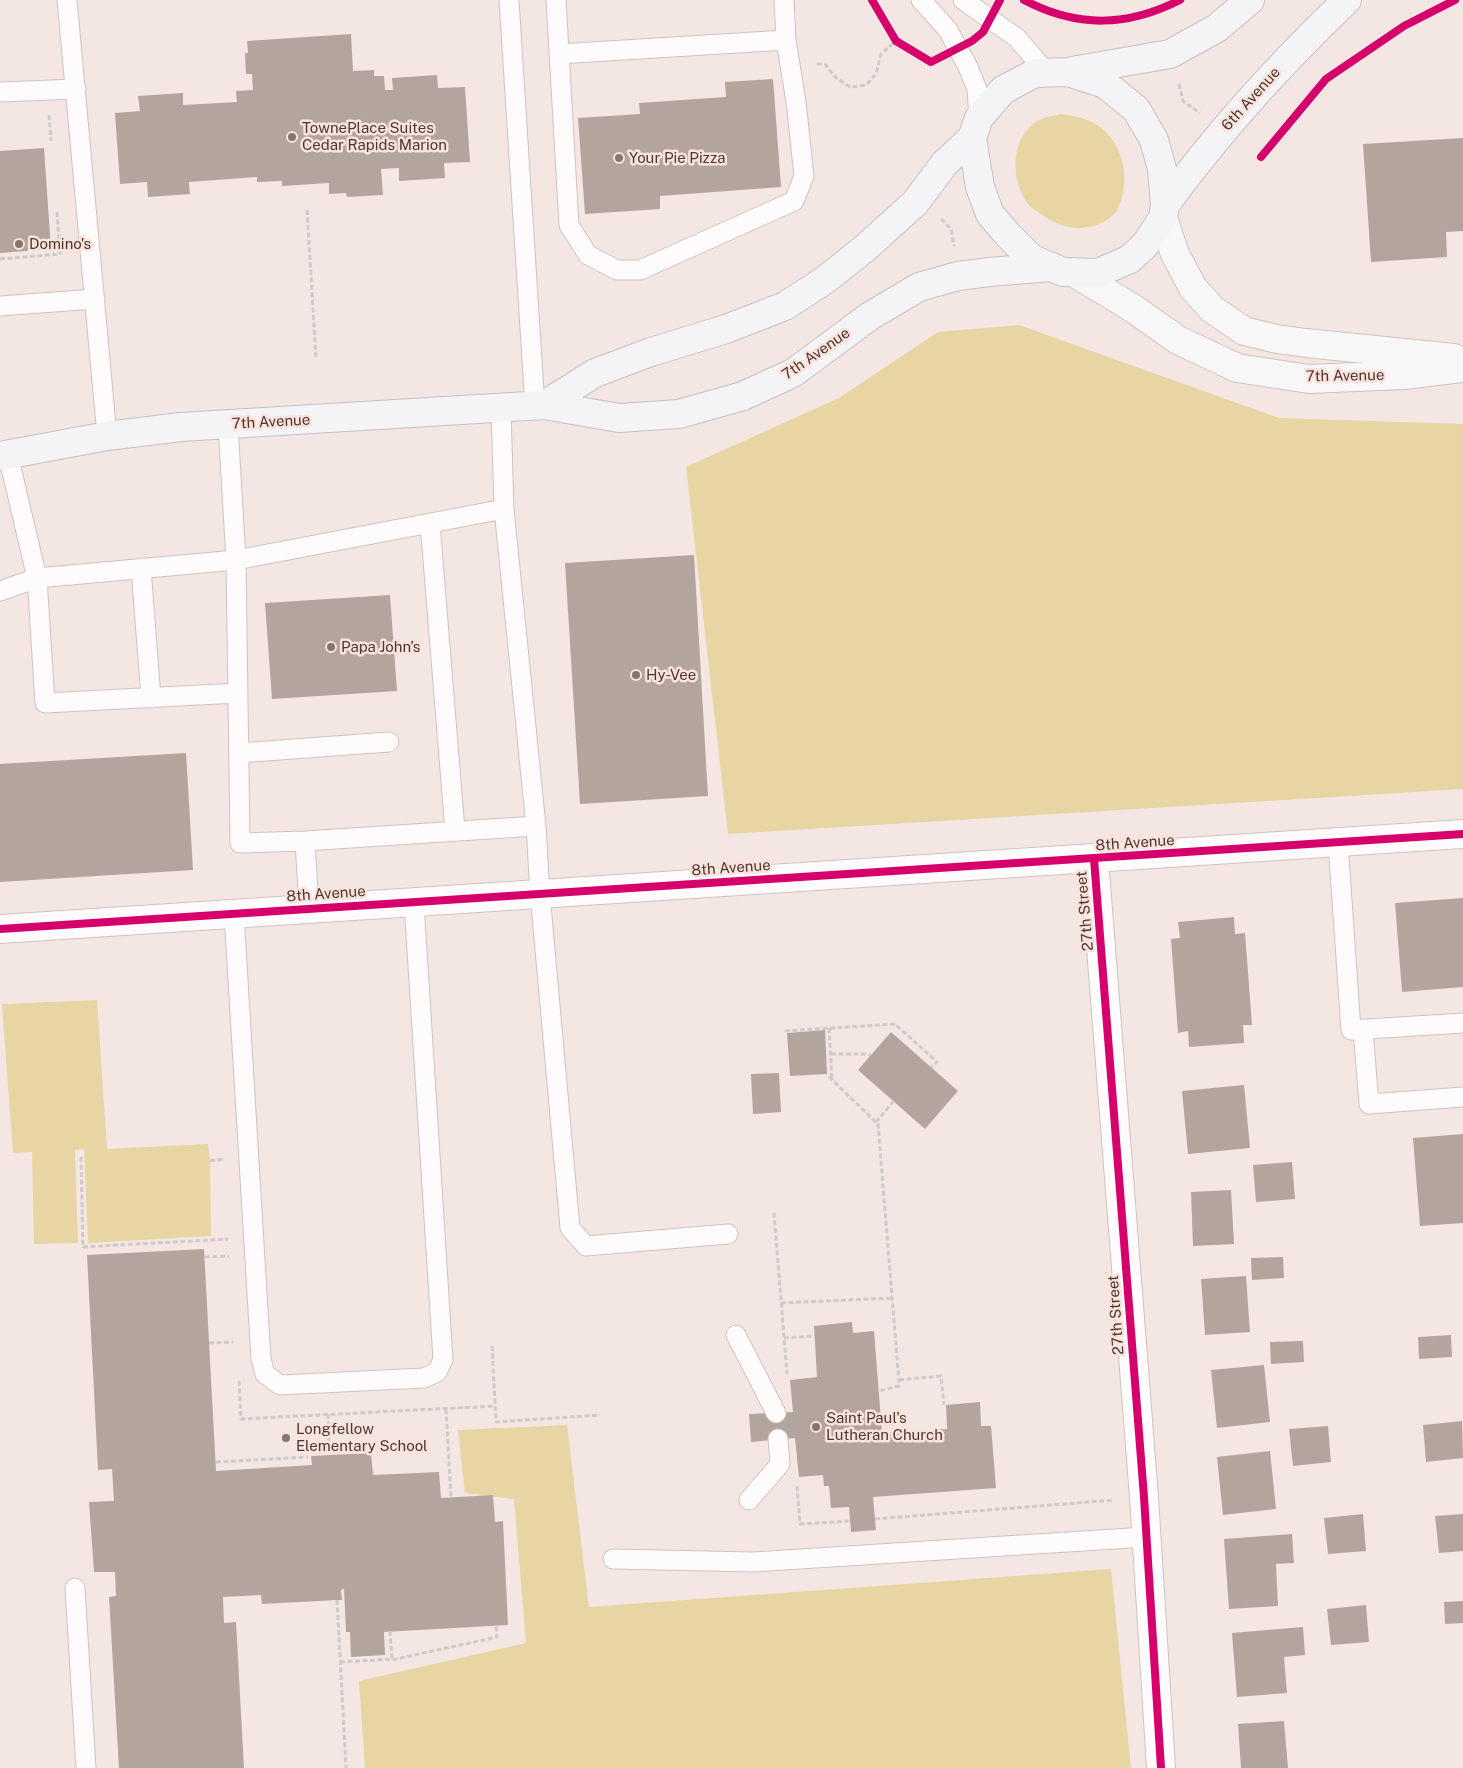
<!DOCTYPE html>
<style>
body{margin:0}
canvas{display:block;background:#f4e7e3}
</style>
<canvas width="1463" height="1768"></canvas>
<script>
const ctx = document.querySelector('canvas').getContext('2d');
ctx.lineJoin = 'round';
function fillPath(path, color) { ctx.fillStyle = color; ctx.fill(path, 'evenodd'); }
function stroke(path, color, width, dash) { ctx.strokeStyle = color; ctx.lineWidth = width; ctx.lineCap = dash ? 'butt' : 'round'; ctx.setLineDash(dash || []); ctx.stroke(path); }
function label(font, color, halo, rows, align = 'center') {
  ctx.font = font + ' "Public Sans",sans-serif'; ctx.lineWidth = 5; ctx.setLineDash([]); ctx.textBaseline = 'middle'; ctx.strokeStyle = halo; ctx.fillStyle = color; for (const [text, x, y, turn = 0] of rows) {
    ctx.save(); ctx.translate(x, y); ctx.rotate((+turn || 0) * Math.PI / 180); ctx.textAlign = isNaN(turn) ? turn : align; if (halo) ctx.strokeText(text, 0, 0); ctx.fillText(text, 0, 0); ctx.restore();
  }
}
const green = new Path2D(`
 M1061,114C1074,116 1087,118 1097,125C1124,142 1132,183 1117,210C1113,218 1101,224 1093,226C1072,232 1053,224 1037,211C1034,209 1030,207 1028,204C1011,182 1010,142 1033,124C1041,117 1052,116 1061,114Z
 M1019,325L1279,418L1463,424V789L728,834L686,467L839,398L938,332Z
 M97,1000L107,1149L208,1144L210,1161L211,1236L88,1243L84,1149L75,1150L78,1243L34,1244L32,1152L13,1153L2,1004Z
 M567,1425L589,1607L1111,1569L1131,1768H365L359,1681L526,1643L514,1499L465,1493L458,1430Z`);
const building = new Path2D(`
 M351,34L353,71L374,70V76H384L385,90H393L392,78L437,75L438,88L465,87L470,162L444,163L445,178L399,181V168L381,169L383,195L347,197L346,193L329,194V183L282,186V181L257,182V177L189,182L190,194L148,197L147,182L120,184L115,113L140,111L138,96L183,93V105L237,102L236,91L253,90L252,74H246L245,53H248L247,41Z
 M773,79L781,187L660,196V209L585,214L578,118L640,114L639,103L726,97L725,82Z
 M1463,138V231L1446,232L1447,257L1371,262L1363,144Z
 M44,148L51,249L0,253V151Z
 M694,555L708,796L580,804L565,563Z
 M390,595L397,691L272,699L265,603Z
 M186,753L193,870L0,882V764Z
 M1463,898V987L1402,992L1395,903Z
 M1234,917L1235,934L1245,933L1252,1025H1243L1244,1043L1189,1047L1188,1031L1178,1033L1171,939L1180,938L1178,922Z
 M825,1030L827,1074L790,1076L787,1033Z
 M891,1032L958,1091L925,1129L858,1070Z
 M779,1073L781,1112L753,1114L751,1074Z
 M1244,1085L1250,1148L1188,1154L1182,1091Z
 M1463,1134V1223L1420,1226L1413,1138Z
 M1292,1162L1295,1199L1256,1202L1253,1165Z
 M1231,1190L1234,1244L1193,1246L1191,1192Z
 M204,1249L216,1471L312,1465L311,1456L371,1453L373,1475L439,1472L441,1498L493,1495L495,1522L503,1521L508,1625L384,1632L385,1655L351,1657L350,1632H346L344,1589L341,1590L342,1600H337L262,1604L261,1595L223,1597L224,1623L236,1622L244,1768H119L109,1597L116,1596L115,1572H94L89,1502L114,1501L112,1469L98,1470L87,1255Z
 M1283,1257L1284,1278L1252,1280L1251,1258Z
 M1246,1276L1250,1332L1205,1335L1201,1279Z
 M852,1322L853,1333L874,1331L882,1433L947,1429L946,1405L980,1402L981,1426H991L996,1488L873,1497L876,1530L851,1532L849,1507L831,1508L829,1486H824L823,1475L799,1477L795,1438L751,1442L749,1414L793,1412L790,1380L817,1377L814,1326Z
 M1451,1335L1452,1357L1419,1359L1418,1337Z
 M1303,1341L1304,1362L1271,1364L1270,1342Z
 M1264,1365L1270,1422L1217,1428L1211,1370Z
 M1462,1421L1463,1458L1426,1462L1423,1425Z
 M1328,1426L1331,1462L1293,1466L1289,1429Z
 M1270,1451L1276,1509L1223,1515L1217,1457Z
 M1363,1514L1366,1551L1328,1554L1324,1518Z
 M1463,1514V1551L1439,1553L1435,1516Z
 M1292,1534L1294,1563L1276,1564L1278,1606L1229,1609L1224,1539Z
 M1463,1601V1623L1445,1624L1444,1602Z
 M1366,1605L1369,1642L1331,1645L1327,1609Z
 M1303,1627L1305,1655L1284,1657L1287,1693L1237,1697L1232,1633Z
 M1284,1721L1288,1768H1241L1238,1724Z`);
const path = new Path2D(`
 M817,64H825L834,76L850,87L866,85L876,74L881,54L896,41
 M1179,84L1183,101L1200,113
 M49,115L51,141
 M307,210L316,358
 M941,219L951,229L954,246
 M0,259L60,254L57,212
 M829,1028L832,1080
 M785,1031L895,1024L937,1062L931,1067
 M831,1054H868L870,1056
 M829,1077L878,1124L899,1382V1386L879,1391
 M876,1122L893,1102
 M81,1157L83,1247L228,1239
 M210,1161L224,1159
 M774,1213L787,1374
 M205,1257L229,1256
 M781,1303L893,1298
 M784,1338L815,1336
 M209,1343L233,1342
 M492,1346L496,1422L600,1415
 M899,1380L941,1376L944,1405
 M239,1381L241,1419L495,1406
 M446,1409L451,1497
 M328,1414L329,1452
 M216,1462L308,1457
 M797,1486L800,1524L850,1521
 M875,1519L1114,1500
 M337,1600L346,1768
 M390,1631L392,1659
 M340,1662L396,1659L497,1637L496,1626`);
const service = new Path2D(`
 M67,0L107,436
 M509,0L535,407
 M556,0L569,225L588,255L617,270H640L794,201L804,176L796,102L786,40L784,0
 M921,0L948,30L968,67L977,89L979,118
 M963,0L1017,38L1047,73
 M559,54L786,40
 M0,92L76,89
 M0,306L95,299
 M501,409L504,509L536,826L540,894L570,1228L586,1246L728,1234
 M228,425L236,560L37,578L45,703L238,693
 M430,523L455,831
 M141,568L151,698
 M0,591L37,578L8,455
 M239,753L389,742
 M305,841L536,826
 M1338,843L1351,1030L1463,1023
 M309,909L305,841L240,843L236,560L504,509
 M234,914L261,1359L265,1374L280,1385L424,1378L437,1372L443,1360L414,903
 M1363,1030L1369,1104L1463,1097
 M736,1335L776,1413
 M749,1500L780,1464L778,1439
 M613,1559L753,1562L1146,1537
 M75,1588L86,1768`);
const minor = new Path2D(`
 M1094,859L1144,1497L1161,1768
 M0,929L1463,834`);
const secondary = new Path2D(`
 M1163,218L1175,254L1193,288L1212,309L1244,331L1277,339L1306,343L1454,358
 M1073,272L1131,307L1178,340L1237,368L1309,379L1404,375L1463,368`);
const primary = new Path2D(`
 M1072,71L1170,54L1217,28L1250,0
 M1068,72L1105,84L1136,109L1154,140L1162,169L1165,205L1163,218L1145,245L1130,259L1098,273L1063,272L1032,259L1008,235L990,214L980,187L972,138L979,118L1003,90L1035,73Z
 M1165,205C1220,130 1280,64 1347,0
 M544,405L595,373L651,352L726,329L785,306L825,280L864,249L915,203L945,163L972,138
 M0,456L107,436L181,427L544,405L619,418L679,414L743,396L793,373L870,316L919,287L958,276L989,272L1052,267`);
const cycleway = new Path2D(`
 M872,0L896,41L931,62L972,41L983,32L1000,0
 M1024,0C1077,28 1127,27 1180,0
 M1261,157L1326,79L1404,26L1455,0
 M1094,859L1144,1497L1161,1768
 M0,929L1463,834`);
const markers = [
 [292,137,5,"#87756f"],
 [619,158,5,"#87756f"],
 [19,244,5,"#87756f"],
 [331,647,5,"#87756f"],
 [636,675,5,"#87756f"],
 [816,1427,5,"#87756f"],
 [286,1438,5,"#87756f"]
];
const streetNames = [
 ["6th Avenue",1251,99,-48],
 ["7th Avenue",816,354,-35],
 ["7th Avenue",1345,376,-1],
 ["7th Avenue",271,422,-3],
 ["8th Avenue",1135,843,-4],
 ["8th Avenue",731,868,-4],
 ["8th Avenue",326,894,-4],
 ["27th Street",1085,911,-95],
 ["27th Street",1116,1315,-94]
];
const poiNames = [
 ["TownePlace Suites",302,128],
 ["Cedar Rapids Marion",302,145],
 ["Your Pie Pizza",629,158],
 ["Domino's",29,244],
 ["Papa John's",341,647],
 ["Hy-Vee",646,675],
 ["Saint Paul's",826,1418],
 ["Lutheran Church",826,1435],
 ["Longfellow",296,1429],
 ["Elementary School",296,1446]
];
fillPath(green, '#e7d5a4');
fillPath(building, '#b3a59e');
stroke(service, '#d2c2be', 21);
stroke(minor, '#d2c2be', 30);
stroke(secondary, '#d2c2be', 30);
stroke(primary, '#c6c0c3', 30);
stroke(path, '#d1caca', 3, [5, 2.5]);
stroke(service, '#fdfbfb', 19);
stroke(minor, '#fdfbfb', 28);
stroke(secondary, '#f8f7f8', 28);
stroke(primary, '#f4f3f6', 28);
stroke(cycleway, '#d6006c', 8);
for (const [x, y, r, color] of markers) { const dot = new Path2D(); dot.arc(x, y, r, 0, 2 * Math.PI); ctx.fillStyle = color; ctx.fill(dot); stroke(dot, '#fae3dd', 2); }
label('15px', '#4d3731', '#fae3dd', streetNames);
label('15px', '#4d3731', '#fae3dd', poiNames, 'left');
</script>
